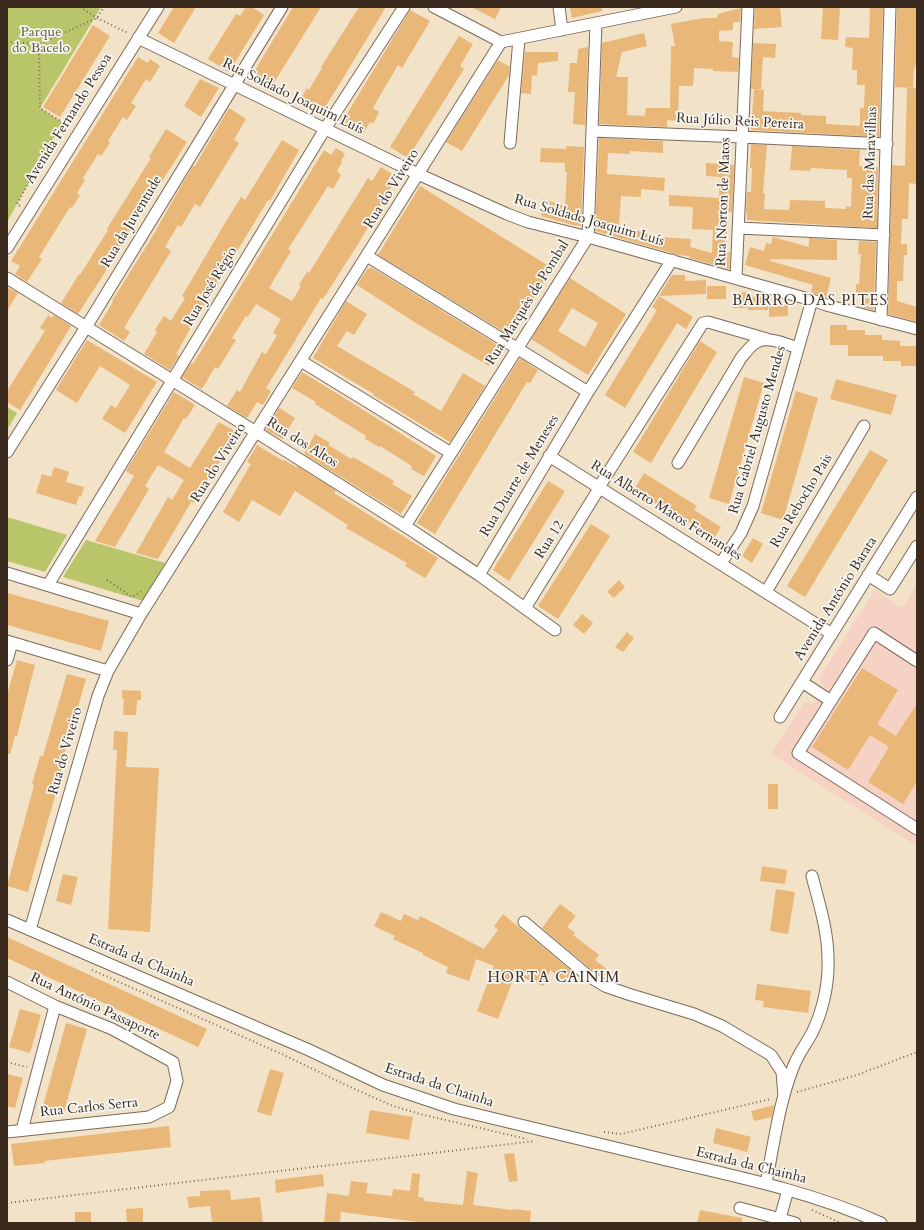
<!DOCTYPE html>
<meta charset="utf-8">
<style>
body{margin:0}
#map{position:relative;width:924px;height:1230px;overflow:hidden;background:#f1e2c8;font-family:Cardo,serif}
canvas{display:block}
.frame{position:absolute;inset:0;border:8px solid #3b2a1e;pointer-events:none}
</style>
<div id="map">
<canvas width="924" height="1230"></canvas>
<div class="frame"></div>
</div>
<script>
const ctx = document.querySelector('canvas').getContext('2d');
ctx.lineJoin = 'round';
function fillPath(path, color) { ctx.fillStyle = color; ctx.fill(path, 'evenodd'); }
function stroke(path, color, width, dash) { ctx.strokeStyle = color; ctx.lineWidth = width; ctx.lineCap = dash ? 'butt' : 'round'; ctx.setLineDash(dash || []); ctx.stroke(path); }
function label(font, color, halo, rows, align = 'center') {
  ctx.font = font + ' Cardo,serif'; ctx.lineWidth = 3.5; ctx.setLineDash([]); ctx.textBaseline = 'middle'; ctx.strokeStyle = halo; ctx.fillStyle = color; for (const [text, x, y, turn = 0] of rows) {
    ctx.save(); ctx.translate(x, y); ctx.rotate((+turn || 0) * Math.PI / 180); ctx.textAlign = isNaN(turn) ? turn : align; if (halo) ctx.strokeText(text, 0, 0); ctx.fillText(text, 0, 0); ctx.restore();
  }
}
const built = new Path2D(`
 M917,584V846L771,754L804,702L812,703L820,699L824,691V687L819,678L875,590L902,608Z`);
const green = new Path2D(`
 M7,7H101L40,108L62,122L7,222Z
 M7,407L17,413L7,430Z
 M7,517L67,535L45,572L7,561Z
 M86,540L165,563L143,601L63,577Z`);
const building = new Path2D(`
 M174,7H196L174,43L158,33Z
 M246,7H252L264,15L229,72L208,59L236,14L240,16Z
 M293,7H321L270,89L251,77Z
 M359,7H386L339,85L321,113L300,100L307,88L309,90L322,68L321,67Z
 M471,7H501L495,19Z
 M570,7H602V11L572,18Z
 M755,7H780L782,27L754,29Z
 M823,7H840L838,40L821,39Z
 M870,7H883L879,137L751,130L754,89L764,90L763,111L801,113V115L826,116V124L860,126V108H864L865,85H857V70H852L853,48L845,47L846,37L869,38Z
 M897,7H917V51L915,69H914L913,88L895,87Z
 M741,8L740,22H733V30L719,31V41L733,42L732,57L739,58L738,72L713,71V69L694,68L693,86H679L678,121L667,120V127L599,124L602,43L644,33L647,46L622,52L616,77H628L627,115L645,116L646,108H670L671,46H675L671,24L703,18H717L718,14Z
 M410,10L430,21L402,68L398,65L373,108L379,112L373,124L370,122L363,134L342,122Z
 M93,25L110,36L60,117L43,107Z
 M459,36L473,44L460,66L464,69L408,158L390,147Z
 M753,43L776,44L775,58L763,57L761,89H751Z
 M588,47L585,125L573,124L575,92H568L570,63H577L578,49Z
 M525,52H558V61L538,63L537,76L532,75L531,94L521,93Z
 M138,57L148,63L150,59L160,66L150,82L146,79L131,103L136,106L127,120L123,117L108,141L110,143L101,156L98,154L83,178L85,180L77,193L80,195L72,208L70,207L39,257L42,259L27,282L15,274L20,266L11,261Z
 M498,60L510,67L509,75L462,151L446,142Z
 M200,79L219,88L201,117L184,106Z
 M907,88H917V184L909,183L908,219H902L901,244H907V255H904L903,281H897V301L917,307V322L888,314L892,165L905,166Z
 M229,108L246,119L234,140L239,143L200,207L195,204L181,227L178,225L165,247L171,251L124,328L130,332L124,341L99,325L113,302L112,301L154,234L177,193L193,166H195Z
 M166,129L187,142L146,206L145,205L102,277L78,314L61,303L79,274L80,275L108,230L107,229L151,158L149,157Z
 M599,138L663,141V153L630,151V154L608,153L607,174L665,178L664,191L641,189V197L621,196L619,225L658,237L691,239L690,247L712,253L713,230L692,229L693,207L669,206V195L719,198L720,177L706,176V163L734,165L732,212H728L726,252H730L729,269L689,258L690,256L679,255L595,231Z
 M282,140L299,150L270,201L268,200L197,317L176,354L179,356L170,370L144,354L157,332L155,330L164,316L171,321L185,298L182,296L225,223L241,197L245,200Z
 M751,144L767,145L763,193H765L764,209L789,210L790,200L825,201V208L846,209V206L851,207L852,178H847V170L811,168L810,171L790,170L792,146L860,150L859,166L878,167L877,228L747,220V213H746L747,192H751L752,168H750Z
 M566,146L584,147L581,226L573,225L541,216L543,199L565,206L567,172H565V163L540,162L541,148L566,149Z
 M336,148L345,154L341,161L342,162L337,171L341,175L333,189L328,186L306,221L288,249L291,251L269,288L292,301L301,286L299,285L307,272L309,273L368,178L372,181L381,167L397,177L360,241L323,299L321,298L266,388L271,391L263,405L257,402L247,418L227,406L237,390L240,392L262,352L266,354L277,335L273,333L281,319L256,304L248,317L246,316L232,338L236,340L218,369L215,367L202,389L182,377L191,363L193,364L324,150L331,155Z
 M420,186L552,268L511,336L378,255Z
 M773,237L809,247V238L837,240V260L770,259V261L831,278L826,298L811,292L813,285L745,265L750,247L764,251L766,243L771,244Z
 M859,241L876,242L874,309L873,310L862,307L863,296L856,295V284H859L861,254H858Z
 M371,267L501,347L489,366L419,325L357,285L368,268L370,269Z
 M672,275H685V281L706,280V294L659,296Z
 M570,278L626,314L588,375L531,339ZM572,308L598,323L585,347L558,331Z
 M707,286H726V299H707Z
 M7,287L18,293L7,311Z
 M747,292V297H768V310H748V308H732L737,293Z
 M659,296L693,317L686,329L677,323L625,408L605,395L657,310L652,307Z
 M346,301L367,314L354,335L347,331L337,346L415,392L413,394L441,411L463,373L485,386L450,442L373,395L374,394L313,358Z
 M769,304H788V316L769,317Z
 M48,315L52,318L54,315L71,326L20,410L7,402V391L45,331L40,328Z
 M830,325H847V330H865V335H882V340L900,341V346H917V366H901V361H883V356H848V345H830Z
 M87,340L157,382L125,433L102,419L111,405L116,408L130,385L100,366L77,403L56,390Z
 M700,341L717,352L651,463L633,452Z
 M520,358L538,370L530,383L527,382L519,395L435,534L417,523Z
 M302,372L354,404L436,456L424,476L411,469L412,466L380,446L379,447L365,439L366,436L315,404L316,402L292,388Z
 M744,377L764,383L729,504L709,498Z
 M836,379L897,395L891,415L830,399Z
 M796,391L818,398L783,520L761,513Z
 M174,392L195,405L186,419L184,418L164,452L190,468L219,422L238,433L212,474H211L193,503L191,502L158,559L136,553L168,497L172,500L184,480L158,465L145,486L149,489L115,547L95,541L134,476L126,471Z
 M279,408L295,418L282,439L266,430Z
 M315,434L330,443L328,445L351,459L353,457L394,481L392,484L412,496L401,514L304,454Z
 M257,445L283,461L284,460L296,467L297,466L336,490L334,493L438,558L425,578L405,566L407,563L346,528L348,525L295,491L280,516L252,500L239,522L223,512L251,464L247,462Z
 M870,450L888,460L805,597L787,586Z
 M54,467L69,472L66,482L84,487L81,497L79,496L76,505L36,493L42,474L51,477Z
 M644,473L697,506L694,510L721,527L714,538L687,521L686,523L634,490Z
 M548,481L565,491L509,581L493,570Z
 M591,524L610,536L558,619L538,606Z
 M753,538L763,544L752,563L742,556Z
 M619,580L625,587L614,598L607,592Z
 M7,593L109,621L101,651L7,625Z
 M582,614L593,623L584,634L573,625Z
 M627,632L634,638L623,652L615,647Z
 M17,660L35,665L17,736H15L10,754H7V695Z
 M862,668L898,690L877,724L896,736L917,703V781L903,804L868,782L889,747L870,735L848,770L812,747Z
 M67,674L86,679L62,762H64L53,803L28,892L7,886L34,785L32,784L40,756H43Z
 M122,690L141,691V700H137L136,715H123L124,699H122Z
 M114,731L128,732L126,767L159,768L150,932L108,929L117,750H113Z
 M768,784H778V809H768Z
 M762,866L787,870L785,884L760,881Z
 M63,874L78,877L71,905L56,901Z
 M776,889L795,892L788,934L770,931Z
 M560,904L576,916L567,927L575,933L573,935L599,955L595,960L608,970L603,977L591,969L542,928Z
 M381,912L401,921L404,914L418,920L420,916L484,949L498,930L494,926L503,914L574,973L566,982L550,970L544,986L515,975L498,1019L477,1011L494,966L476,959L469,981L446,973L448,967L423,955V953L393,939L395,936L374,926Z
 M7,937L207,1029L198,1047L7,958Z
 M757,984L811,991L808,1013L763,1007L764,1001L755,1000Z
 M20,1009L41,1015L30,1053L9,1047Z
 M66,1023L87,1029L64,1112L43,1106Z
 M270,1069L284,1073L271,1116L257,1112Z
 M7,1074L23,1078L15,1108L7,1106Z
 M774,1105L772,1117L754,1121L751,1111Z
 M370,1110L413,1117L409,1140L366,1133Z
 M169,1126L171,1147L44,1161L45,1163L14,1166L11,1144Z
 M716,1128L751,1137L747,1152L713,1143Z
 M514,1153L518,1181L509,1182L504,1154Z
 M467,1171L478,1173L473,1205L512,1210L513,1209L531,1211L530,1223H426L341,1212L340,1223L324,1222L327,1193L349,1196L351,1181L368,1183L366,1193L392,1196L393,1189L410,1191L412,1173L420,1174L418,1197L424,1198V1201L463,1205Z
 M323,1174L324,1186L276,1193L275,1180Z
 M230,1190L231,1200L260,1197L263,1223H212L210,1206L189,1208L187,1197L200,1196V1191Z
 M143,1208V1223H127L126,1209Z
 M700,1210L742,1218V1223H697Z
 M75,1212H91V1223H75Z`);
const path = new Path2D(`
 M80,7L97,18L128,33
 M7,42L39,44
 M20,206L17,204L62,122L40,108L39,44L97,18L104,7
 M107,580L132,597L142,591
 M92,970L284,1055L350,1087L393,1106L424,1115L527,1139
 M7,1062L27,1067
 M797,1092L857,1075L917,1052
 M604,1132L621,1134L771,1099
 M7,1203L535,1141
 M812,1210L841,1223`);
const minor = new Path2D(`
 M434,7L501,42
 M559,7L562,30
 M138,38L418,174L507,214L528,222L588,237L812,300L826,305L917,329
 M501,42L676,7
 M592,131L742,137L887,144
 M510,143L519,39
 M739,228L884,235
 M7,248L158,7
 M367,256L588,392L672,260
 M7,278L256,432L405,526L479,575L555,630
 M736,278L748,7
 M881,320L890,7
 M301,361L451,453
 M7,452L86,327L282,7
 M549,456L832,634
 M678,463L741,358C746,352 751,345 757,342C768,336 786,344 798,348
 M599,487L703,323L708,322L767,339
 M405,526L588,237L596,23
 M721,563L741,533L753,506L812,300
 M7,573L141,614
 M479,575L588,392
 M868,575L890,589L917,546
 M48,585L325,129L404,7
 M766,592L864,426
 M525,608L600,487
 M7,641L108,671
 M7,660L12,643
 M917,661L874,633L798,753L917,829
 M802,682L831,701
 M780,717L917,497
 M7,920L309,1050L383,1085L454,1109C525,1126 595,1143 666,1160C739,1177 812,1192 881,1223
 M524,922L587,975L605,986L628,994L694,1014L722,1026L771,1055L782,1072L784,1096
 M30,930L98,696L108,671L141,614L501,42
 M7,982L55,1006L112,1029L173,1062L177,1081L169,1107L149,1117L7,1132
 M22,1130L55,1006
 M766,1183C774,1144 779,1102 794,1065C799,1053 806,1044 812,1033C823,1011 829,983 828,959C828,931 819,903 812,876
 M740,1208L795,1223
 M780,1218L788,1190`);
const parkNames = [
 ["Parque",41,33],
 ["do Bacelo",41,49]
];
const streetNames = [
 ["Rua Soldado Joaquim Luís",293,97,26],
 ["Avenida Fernando Pessoa",69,119,-58],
 ["Rua Júlio Reis Pereira",740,122,3],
 ["Rua das Maravilhas",871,163,-88],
 ["Rua do Viveiro",392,189,-58],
 ["Rua Norton de Matos",724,202,-88],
 ["Rua Soldado Joaquim Luís",589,221,16],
 ["Rua da Juventude",132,222,-59],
 ["Rua José Régio",211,287,-59],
 ["Rua Marquês de Pombal",528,303,-58],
 ["Rua Gabriel Augusto Mendes",758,430,-74],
 ["Rua dos Altos",302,443,32],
 ["Rua do Viveiro",219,463,-58],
 ["Rua Duarte de Meneses",520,476,-59],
 ["Rua Rebocho Pais",802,501,-59],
 ["Rua Alberto Matos Fernandes",666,511,32],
 ["Rua 12",550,540,-58],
 ["Avenida António Barata",836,599,-58],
 ["Rua do Viveiro",66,751,-74],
 ["Estrada da Chainha",141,961,23],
 ["Rua António Passaporte",95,1007,25],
 ["Estrada da Chainha",439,1086,18],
 ["Rua Carlos Serra",89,1108,-6],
 ["Estrada da Chainha",751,1166,14]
];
const neighbourhoodNames = [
 ["BAIRRO DAS PITES",810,302],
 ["HORTA CAINIM",554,979]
];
fillPath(built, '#f6d2c4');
fillPath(green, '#b8c669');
fillPath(building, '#e9b777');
stroke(minor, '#7b6a5a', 13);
stroke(path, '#7b6a5a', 2, [1, 3]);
stroke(minor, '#fff', 11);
label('14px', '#605934', '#f6f6f2', parkNames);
label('14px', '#3b2a1e', '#f6f6f2', streetNames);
ctx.letterSpacing = '1px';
label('15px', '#3b2a1e', '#f6f6f2', neighbourhoodNames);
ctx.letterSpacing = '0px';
</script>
